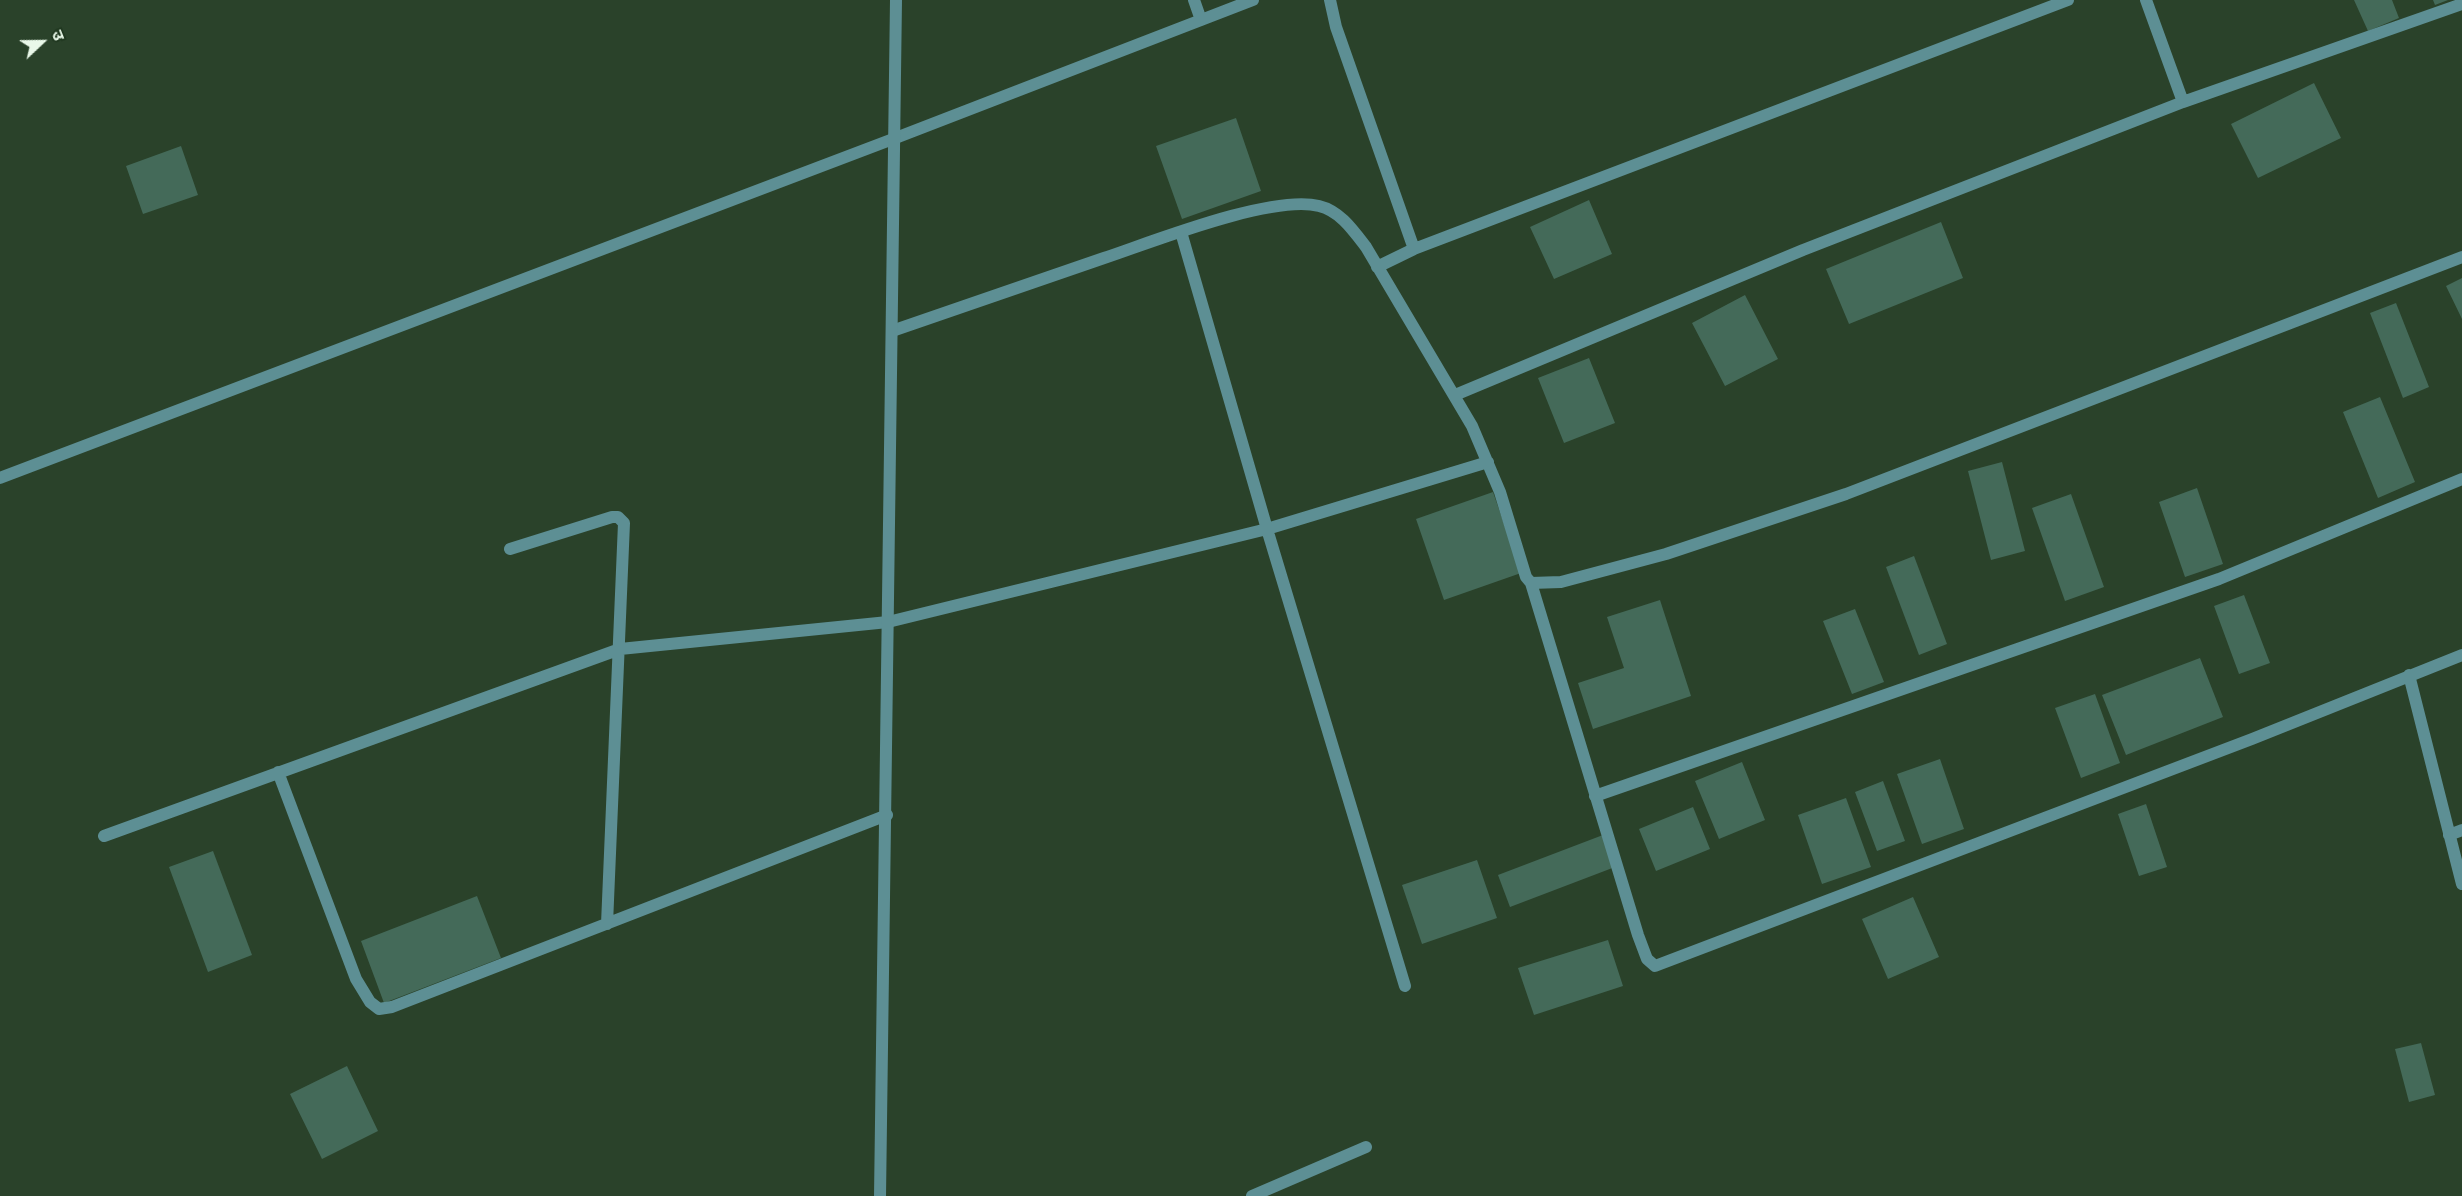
<!DOCTYPE html>
<meta charset="utf-8">
<style>
body{margin:0}
#map{position:relative;width:2462px;height:1196px;overflow:hidden;background:#2a422a;font-family:"Noto Sans","Noto Sans Devanagari",sans-serif}
canvas{display:block}
.north{position:absolute;left:12px;top:12px;width:60px;height:60px;-webkit-text-stroke:4px #203820;paint-order:stroke;rotate:68deg;font-size:16px;font-weight:700;line-height:24px;text-align:center;color:#e9f8e9}
.north::after{content:'';display:block;margin:auto;width:21px;height:27px;background:#e9f8e9;clip-path:polygon(50% 0,100% 100%,50% 72%,0 100%)}
</style>
<div id="map">
<canvas width="2462" height="1196"></canvas>
<div class="north">उ</div>
</div>
<script>
const ctx = document.querySelector('canvas').getContext('2d');
ctx.lineJoin = 'round';
function fillPath(path, color) { ctx.fillStyle = color; ctx.fill(path, 'evenodd'); }
function stroke(path, color, width, dash) { ctx.strokeStyle = color; ctx.lineWidth = width; ctx.lineCap = dash ? 'butt' : 'round'; ctx.setLineDash(dash || []); ctx.stroke(path); }
const building = new Path2D(`
 M2354,0H2392L2399,18L2368,31Z
 M2433,0H2448L2435,5Z
 M2314,83L2341,138L2258,178L2231,124Z
 M1236,118L1261,191L1182,219L1156,146Z
 M181,146L198,195L143,214L126,166Z
 M1589,200L1612,254L1554,279L1530,227Z
 M1941,222L1963,278L1849,324L1826,269Z
 M2462,278V319L2446,286Z
 M1745,295L1778,359L1725,386L1692,323Z
 M2396,303L2429,387L2403,398L2370,313Z
 M1589,358L1615,423L1564,443L1538,378Z
 M2380,397L2415,482L2378,498L2343,412Z
 M2002,462L2025,551L1991,560L1968,471Z
 M2197,488L2223,564L2185,577L2159,502Z
 M1493,492L1521,573L1444,600L1416,519Z
 M2071,494L2104,587L2065,601L2032,508Z
 M1914,556L1947,644L1919,655L1886,567Z
 M2244,595L2270,663L2239,674L2214,606Z
 M1660,600L1691,696L1593,729L1578,683L1624,668L1607,617Z
 M1855,609L1884,682L1852,694L1823,621Z
 M2200,658L2223,717L2126,755L2102,695Z
 M2095,694L2120,763L2081,778L2055,708Z
 M1940,759L1964,829L1922,844L1897,774Z
 M1742,762L1765,820L1719,839L1695,781Z
 M1883,781L1905,841L1877,851L1855,792Z
 M1846,798L1871,867L1822,884L1798,815Z
 M2146,804L2167,867L2139,876L2118,814Z
 M1693,807L1710,849L1656,871L1639,829Z
 M1603,835L1615,867L1510,907L1498,875Z
 M213,851L252,955L208,972L169,867Z
 M1477,860L1497,918L1422,944L1402,885Z
 M477,896L501,958L384,1003L361,941Z
 M1913,897L1939,957L1888,979L1862,919Z
 M1608,940L1623,986L1534,1015L1518,968Z
 M2421,1043L2435,1095L2409,1102L2395,1049Z
 M347,1066L378,1131L322,1159L290,1094Z`);
const service = new Path2D(`
 M0,478L893,139`);
const minor = new Path2D(`
 M1194,0L1201,20
 M1330,0L1336,27L1414,249
 M2146,0L2183,102
 M893,139L1253,0
 M1181,232L1267,529L1488,462
 M1377,267L1414,249L2068,0
 M892,331C963,307 1033,282 1104,258C1152,242 1272,194 1319,206C1340,211 1353,230 1366,247L1472,426L1500,492L1526,577L1531,583L1561,582L1666,554L1846,494L2462,257
 M1455,395L1803,250L2183,102L2462,4
 M510,549L612,517H618L624,523L607,924
 M1531,583L1638,935L1647,959L1655,966L2252,739L2462,655
 M2409,675L2462,884
 M278,772L356,979L370,1002L379,1009L392,1007L887,815
 M1595,796L2219,579L2462,479
 M2449,835L2462,830
 M104,836L620,649L888,622L1267,529L1405,986
 M1252,1196L1366,1147`);
const tertiary = new Path2D(`
 M880,1196L896,0`);
fillPath(building, '#446a59');
stroke(service, '#5d8f94', 12);
stroke(minor, '#5d8f94', 12);
stroke(tertiary, '#5d8f94', 12);
</script>
